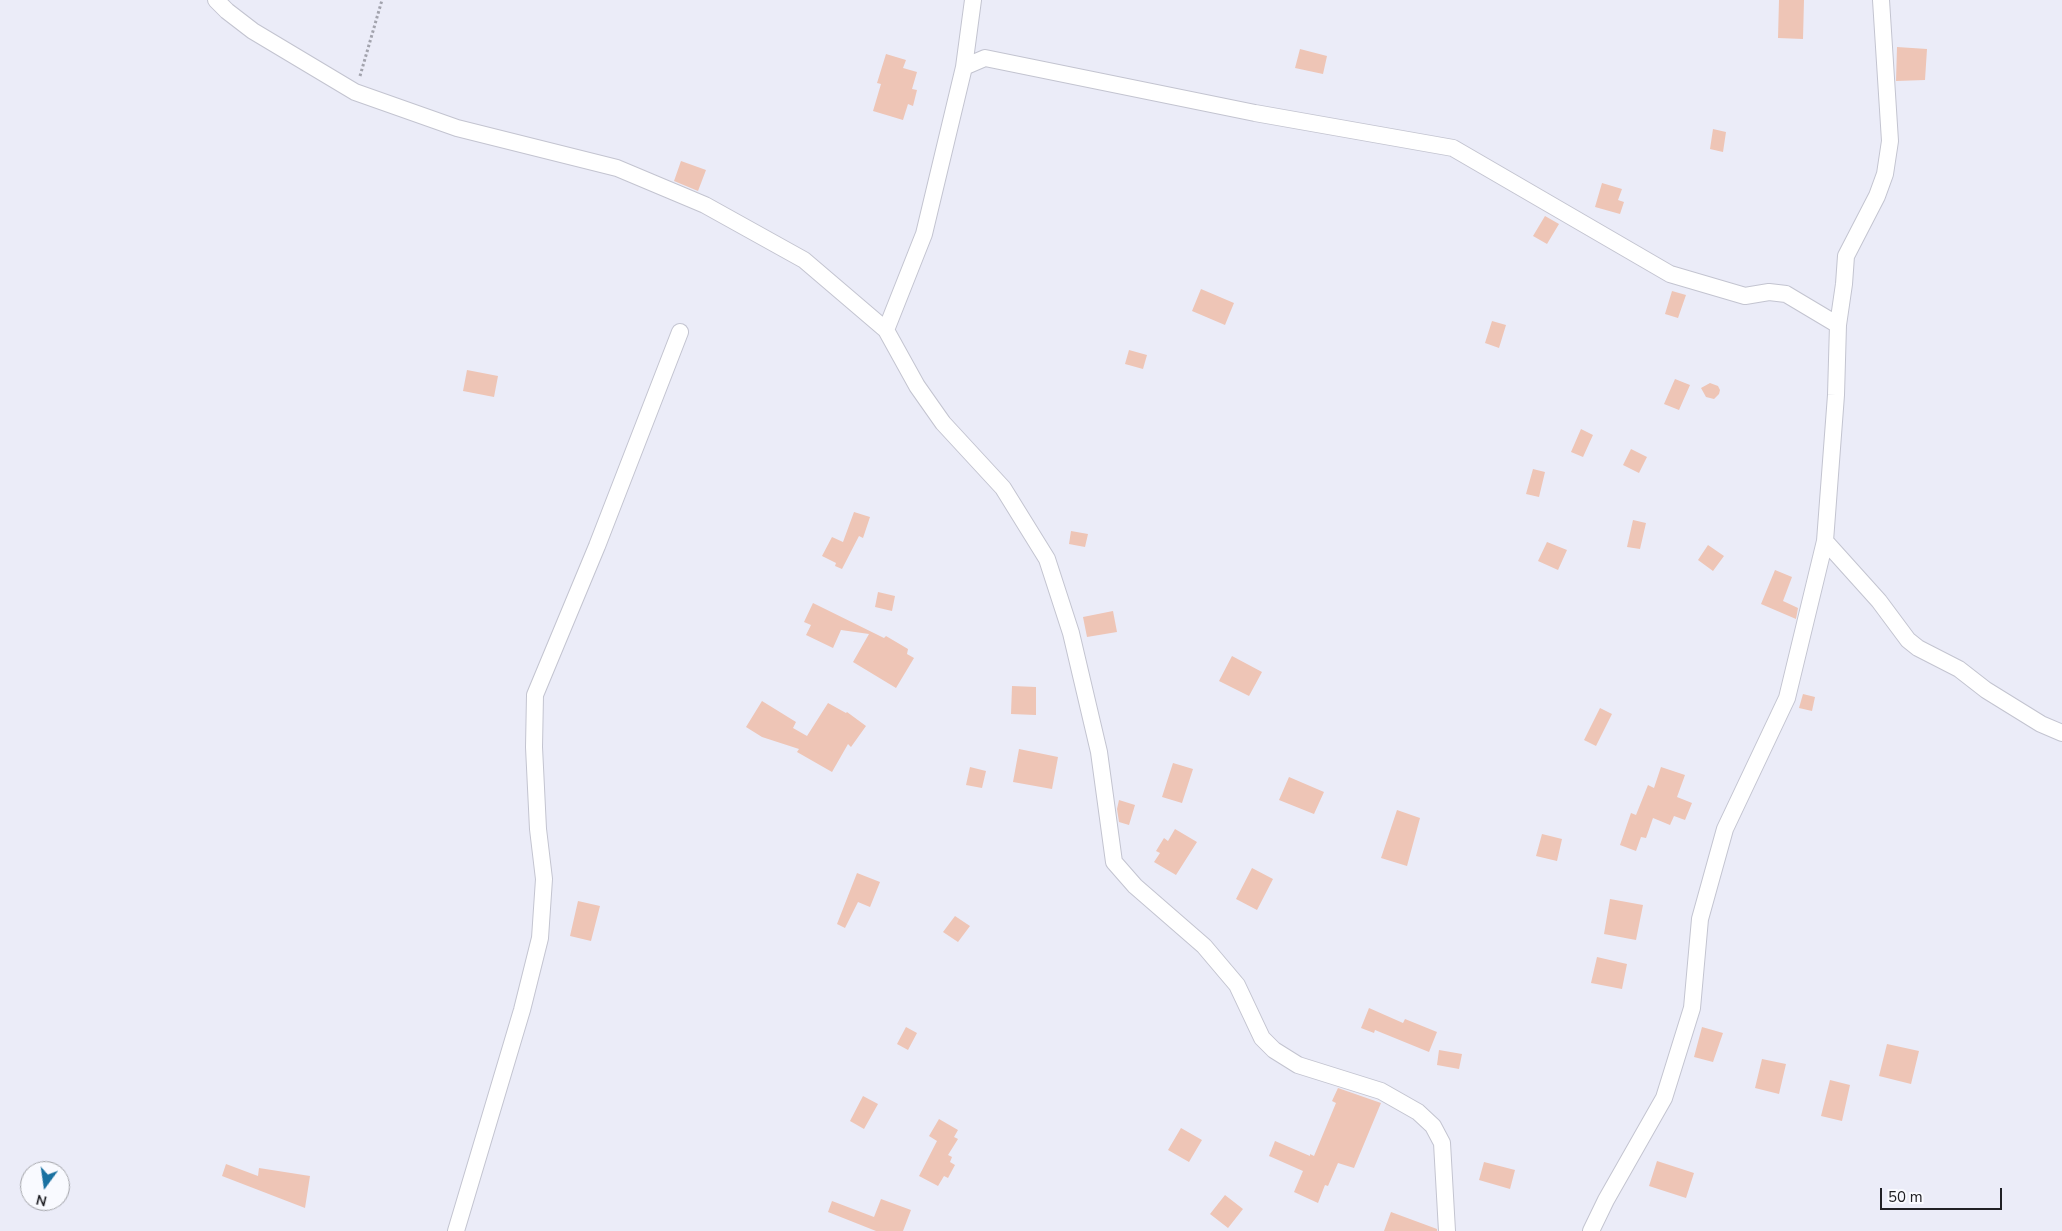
<!DOCTYPE html>
<style>
body{margin:0}
#map{position:relative;width:2062px;height:1231px;overflow:hidden;background:#ebecf8;font-family:"Nunito Sans",sans-serif}
canvas{display:block}
.north{position:absolute;left:20px;top:1161px;width:50px;height:50px;box-sizing:border-box;background:#f9faff;border:1px solid #a2a3a8;border-radius:50%;rotate:194deg;font-size:14px;font-weight:700;line-height:20px;text-align:center;color:#202025}
.north::after{content:'';display:block;margin:auto;width:18px;height:22px;background:#1a71a1;clip-path:polygon(50% 0,100% 100%,50% 72%,0 100%)}
.scale{position:absolute;left:1880px;top:1188px;width:122px;height:22px;box-sizing:border-box;border:2px solid #202025;border-top:0;padding-left:6px;font-size:15px;line-height:18px;white-space:nowrap;color:#202025;-webkit-text-stroke:4px #f9faff;paint-order:stroke}
</style>
<div id="map">
<canvas width="2062" height="1231"></canvas>
<div class="north">N</div>
<div class="scale">50 m</div>
</div>
<script>
const ctx = document.querySelector('canvas').getContext('2d');
ctx.lineJoin = 'round';
function fillPath(path, color) { ctx.fillStyle = color; ctx.fill(path, 'evenodd'); }
function stroke(path, color, width, dash) { ctx.strokeStyle = color; ctx.lineWidth = width; ctx.lineCap = dash ? 'butt' : 'round'; ctx.setLineDash(dash || []); ctx.stroke(path); }
const building = new Path2D(`
 M1779,0H1804L1803,39L1778,38Z
 M1897,47L1927,49L1925,80L1896,81Z
 M1300,49L1327,56L1323,74L1295,68Z
 M886,54L906,60L903,68L917,72L912,89L917,90L913,106L908,104L903,120L873,111L881,84L877,83Z
 M1713,129L1726,132L1723,152L1710,149Z
 M681,161L706,170L698,191L674,181Z
 M1602,183L1622,189L1618,200L1624,202L1620,214L1595,207Z
 M1545,216L1559,224L1547,244L1533,236Z
 M1201,289L1234,303L1225,325L1192,311Z
 M1672,291L1686,295L1678,318L1665,314Z
 M1492,321L1506,325L1499,348L1485,343Z
 M1129,350L1147,355L1143,369L1125,364Z
 M467,370L498,376L494,397L463,391Z
 M1675,379L1690,385L1679,410L1664,404Z
 M1710,383L1718,386L1720,390L1719,394L1714,399L1706,397L1701,388Z
 M1581,429L1593,435L1583,457L1571,452Z
 M1631,449L1647,457L1639,473L1623,465Z
 M1533,469L1545,472L1539,497L1526,494Z
 M854,512L870,517L863,538L859,536L842,569L835,566L836,563L822,556L832,537L843,542Z
 M1633,520L1646,523L1640,549L1627,547Z
 M1071,531L1088,534L1085,547L1069,544Z
 M1547,542L1567,550L1558,570L1538,561Z
 M1708,545L1724,556L1713,571L1698,560Z
 M1775,570L1792,577L1783,601L1798,608L1796,619L1761,604Z
 M878,592L895,596L892,611L875,607Z
 M813,603L884,638L886,636L908,649L907,654L914,658L896,688L853,662L869,634L841,630L833,648L806,635L811,625L804,622Z
 M1113,611L1117,632L1087,637L1083,617Z
 M1232,656L1262,672L1249,696L1219,681Z
 M1012,686L1036,687V715L1011,714Z
 M1803,694L1815,697L1812,711L1799,708Z
 M762,701L796,722L793,728L807,736L828,703L846,713L847,712L866,726L851,747L848,744L832,772L797,752L799,749L762,737L746,727Z
 M1600,708L1612,714L1596,746L1584,740Z
 M1019,749L1058,757L1052,789L1013,782Z
 M1173,763L1193,769L1182,803L1162,797Z
 M970,767L986,771L982,788L966,785Z
 M1661,767L1685,775L1677,797L1692,803L1685,820L1674,816L1670,825L1653,818L1646,838L1641,837L1636,851L1620,845L1631,813L1636,815L1648,785L1654,788Z
 M1289,777L1324,792L1314,814L1279,800Z
 M1119,800L1135,805L1129,825L1119,822L1117,809Z
 M1397,810L1420,818L1407,866L1381,858Z
 M1175,829L1197,842L1176,875L1154,862L1160,853L1156,851L1164,838L1168,841Z
 M1542,834L1562,839L1557,861L1536,856Z
 M1252,868L1273,879L1257,910L1236,899Z
 M857,873L880,882L870,907L858,902L845,928L837,924Z
 M1610,899L1643,905L1636,940L1604,934Z
 M578,901L600,906L591,941L570,936Z
 M955,916L970,926L958,942L943,932Z
 M1597,957L1627,964L1622,989L1591,983Z
 M1369,1008L1403,1023L1405,1019L1437,1032L1429,1052L1375,1030L1374,1033L1361,1028Z
 M906,1027L917,1033L908,1050L897,1044Z
 M1702,1027L1723,1033L1713,1062L1694,1057Z
 M1887,1044L1919,1051L1911,1084L1879,1076Z
 M1439,1050L1462,1054L1459,1069L1437,1065Z
 M1762,1059L1786,1064L1779,1094L1755,1088Z
 M1830,1080L1850,1085L1842,1121L1821,1116Z
 M1338,1088L1381,1103L1354,1168L1338,1163L1328,1186L1325,1185L1318,1203L1294,1192L1303,1171L1269,1156L1275,1141L1310,1156V1154L1314,1156L1336,1103L1332,1101Z
 M863,1096L878,1104L864,1129L850,1121Z
 M939,1119L958,1130L954,1137L958,1139L948,1155L952,1157L950,1162L955,1165L948,1178L944,1176L938,1186L919,1176L937,1141L929,1136Z
 M1181,1128L1202,1140L1189,1162L1168,1150Z
 M1657,1161L1694,1173L1686,1198L1649,1186Z
 M1484,1162L1515,1170L1510,1189L1479,1180Z
 M226,1164L258,1176L259,1168L310,1176L305,1208L222,1176Z
 M1225,1195L1243,1209L1228,1228L1210,1214Z
 M881,1199L911,1210L903,1231H876L828,1212L832,1201L874,1217Z
 M1391,1212L1437,1229V1231H1384Z`);
const path = new Path2D(`
 M360,76L382,0`);
const minor = new Path2D(`
 M216,0L227,11L253,31L355,92L457,128L617,168L705,205L804,260L886,330L917,386L943,423L1003,488L1047,559L1071,633L1099,752L1114,862L1135,886L1204,946L1237,985L1262,1038L1274,1050L1298,1065L1381,1091L1418,1112L1433,1126L1442,1143L1447,1231
 M964,67L973,0
 M886,330L924,234L964,67L985,58L1255,113L1453,148L1670,274L1745,296L1769,292L1786,294L1838,325
 M1825,541L1879,601L1908,640L1918,648L1959,669L1986,690L2041,724L2062,733
 M456,1231L522,1010L540,938L544,879L538,829L534,747L535,695L597,546L680,332
 M1591,1231L1606,1200L1664,1098L1692,1008L1700,919L1725,829L1787,698L1825,541L1836,395L1838,325L1844,284L1846,256L1877,196L1885,174L1890,141L1881,0`);
fillPath(building, '#eec5b6');
stroke(minor, '#c3c4d0', 18);
stroke(path, '#a2a3ad', 3, [2.5, 2.5]);
stroke(minor, '#fff', 16);
</script>
